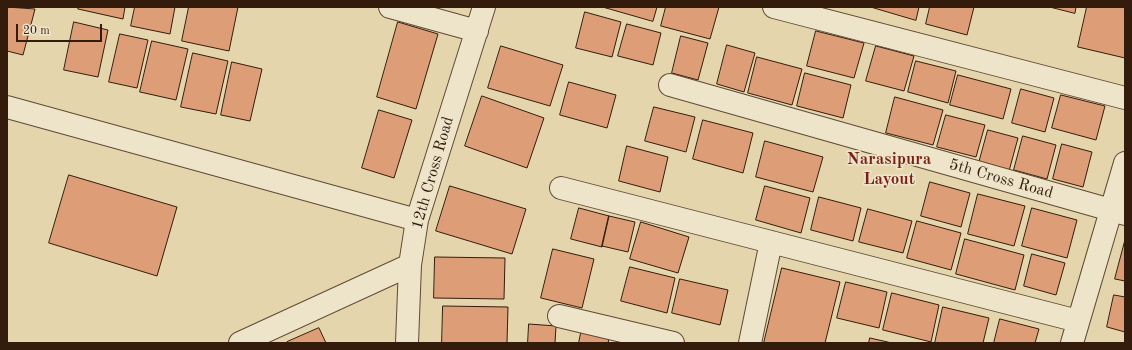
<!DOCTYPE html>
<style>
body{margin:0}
#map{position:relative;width:1132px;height:350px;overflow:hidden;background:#e4d5ad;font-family:"Old Standard TT",serif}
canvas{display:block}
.frame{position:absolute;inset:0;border:8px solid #331c0c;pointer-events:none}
.scale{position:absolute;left:16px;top:24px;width:86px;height:18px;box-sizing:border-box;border:2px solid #331c0c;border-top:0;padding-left:5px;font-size:12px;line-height:14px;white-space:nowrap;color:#331c0c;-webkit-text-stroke:3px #ede4ca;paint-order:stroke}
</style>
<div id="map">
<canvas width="1132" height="350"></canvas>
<div class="frame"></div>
<div class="scale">20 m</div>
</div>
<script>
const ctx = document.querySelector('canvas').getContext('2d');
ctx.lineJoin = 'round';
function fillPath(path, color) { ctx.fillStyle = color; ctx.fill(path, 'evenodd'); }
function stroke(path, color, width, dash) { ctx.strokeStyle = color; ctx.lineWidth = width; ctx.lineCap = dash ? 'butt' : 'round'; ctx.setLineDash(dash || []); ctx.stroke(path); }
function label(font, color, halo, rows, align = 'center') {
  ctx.font = font + ' "Old Standard TT",serif'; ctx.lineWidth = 3.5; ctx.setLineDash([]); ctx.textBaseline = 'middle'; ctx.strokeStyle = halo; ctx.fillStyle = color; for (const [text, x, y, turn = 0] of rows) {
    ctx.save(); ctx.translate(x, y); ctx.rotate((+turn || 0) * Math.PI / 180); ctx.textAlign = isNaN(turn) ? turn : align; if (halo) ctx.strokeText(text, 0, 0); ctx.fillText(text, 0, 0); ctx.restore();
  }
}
const building = new Path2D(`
 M7,7L35,9L23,55L7,51Z
 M79,7H125L123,19L78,9Z
 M135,7H175L170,34L131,26Z
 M189,7H238L229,51L182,41Z
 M603,7H657L653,21Z
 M666,7H719L710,39L661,26Z
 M871,7H919L916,20Z
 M930,7H974L967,35L926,24Z
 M1050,7H1076L1075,13Z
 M1087,7H1125V58L1078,47Z
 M585,12L621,22L612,57L576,48Z
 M74,22L108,30L98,77L64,70Z
 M398,22L438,34L416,109L377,97Z
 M627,24L661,33L653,65L618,56Z
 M816,31L864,43L854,78L807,66Z
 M120,34L148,40L137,88L109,82Z
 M681,36L708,43L698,80L672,73Z
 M152,41L188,49L176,100L140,92Z
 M727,45L755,53L744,92L717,84Z
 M501,46L563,65L550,106L488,88Z
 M876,46L914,56L904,91L866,81Z
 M193,53L228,61L216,114L181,107Z
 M757,57L802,69L792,105L748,93Z
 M916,61L956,71L948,103L908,92Z
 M232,62L262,69L250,121L221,115Z
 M805,73L851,85L843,118L797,106Z
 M958,75L1011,89L1003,119L950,105Z
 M569,82L616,95L607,128L560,115Z
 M1021,89L1054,98L1045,132L1012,123Z
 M1061,95L1105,106L1096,140L1052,128Z
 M482,96L544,118L527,168L465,146Z
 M895,97L943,110L933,145L886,133Z
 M654,107L695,117L686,152L645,141Z
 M379,110L412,120L394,178L362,168Z
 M946,115L985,125L976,157L937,147Z
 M703,120L753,133L743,173L693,159Z
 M988,130L1018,138L1009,171L979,163Z
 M1023,136L1056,145L1047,179L1014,170Z
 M765,141L823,157L813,192L756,177Z
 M1062,144L1092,152L1083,187L1053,179Z
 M627,146L668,157L660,192L619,181Z
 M69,175L177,207L157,276L49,243Z
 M930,182L970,193L961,227L921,216Z
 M450,186L526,209L512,254L436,231Z
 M765,186L810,198L801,233L756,220Z
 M978,194L1025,206L1014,246L968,234Z
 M819,197L861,208L853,241L811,230Z
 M579,208L609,216L602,247L571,239Z
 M1032,208L1077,220L1067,258L1022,246Z
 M868,209L912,221L903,253L859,242Z
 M609,216L635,222L628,252L602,246Z
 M917,221L961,233L951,270L907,258Z
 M641,222L689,237L678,273L630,259Z
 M965,239L1024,255L1015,290L956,274Z
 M1125,240V281L1115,279Z
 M553,249L594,259L582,308L541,298Z
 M1032,254L1065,263L1056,295L1024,286Z
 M435,257L505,258L504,299L434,298Z
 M630,267L675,278L667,313L621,301Z
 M782,268L840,282L825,343H764Z
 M680,279L728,290L720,325L672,313Z
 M846,282L887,292L879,328L837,318Z
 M892,293L939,305L931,342L883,330Z
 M1114,295L1125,297V332L1107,327Z
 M443,306L508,307L507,343H442Z
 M943,307L989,318L983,343H935Z
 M1000,319L1039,329L1035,343H994Z
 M529,324L556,326L555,343H528Z
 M319,328L326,343H287V342Z
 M582,328L610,334L608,343H579Z
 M870,338L892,343H869Z`);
const street = new Path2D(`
 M390,7L477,31
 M774,7L1125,98
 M670,85L1125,214
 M7,107L417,220
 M561,188L1078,321
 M559,316L673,343
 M240,343L410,265
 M407,343L410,265L417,220L484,7
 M750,343L771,242
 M1072,343L1125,163`);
const streetNames = [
 ["12th Cross Road",433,173,-74],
 ["5th Cross Road",1001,179,16]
];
const neighbourhoodNames = [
 ["Narasipura",889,160],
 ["Layout",889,180]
];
fillPath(building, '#dd9d77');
stroke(building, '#331c0c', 1);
stroke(street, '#5f4a34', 24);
stroke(street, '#ede4ca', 22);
label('16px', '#331c0c', '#ede4ca', streetNames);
label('bold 17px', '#7a1f14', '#ede4ca', neighbourhoodNames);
</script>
